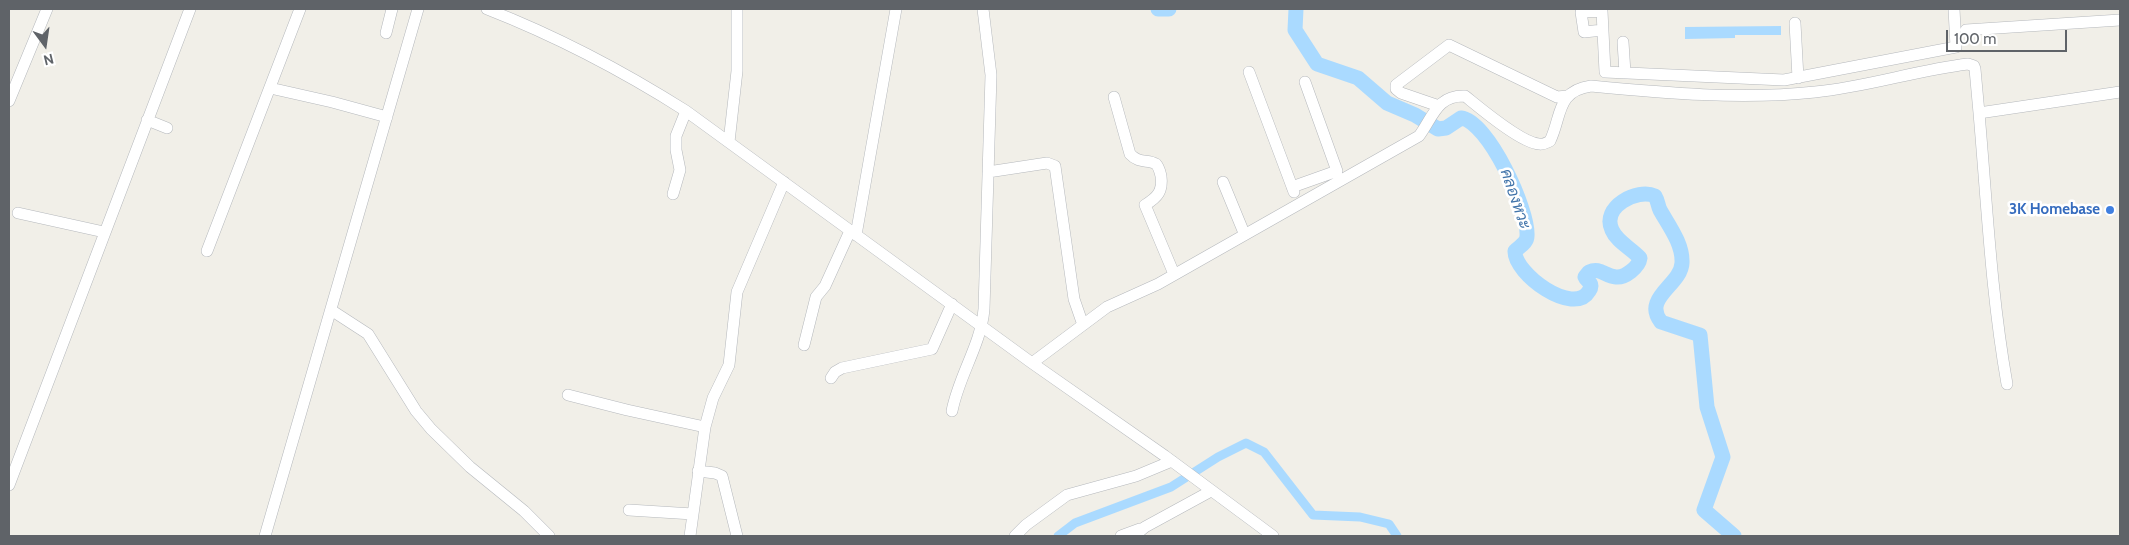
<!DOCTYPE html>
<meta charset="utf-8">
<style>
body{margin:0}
#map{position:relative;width:2129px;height:545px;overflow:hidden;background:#f1efe8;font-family:Cabin,sans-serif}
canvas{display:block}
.frame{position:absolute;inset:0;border:10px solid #5f6368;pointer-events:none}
.north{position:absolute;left:20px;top:20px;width:50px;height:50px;-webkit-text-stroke:4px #fff;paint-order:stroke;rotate:166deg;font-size:14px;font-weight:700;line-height:20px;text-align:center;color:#5f6368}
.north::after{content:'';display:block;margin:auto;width:18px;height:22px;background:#5f6368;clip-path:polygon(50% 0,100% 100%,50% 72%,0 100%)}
.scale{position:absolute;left:1946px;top:30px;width:121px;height:22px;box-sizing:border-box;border:2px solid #5f6368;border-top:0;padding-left:6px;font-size:15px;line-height:18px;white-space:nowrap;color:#5f6368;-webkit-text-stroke:4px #fff;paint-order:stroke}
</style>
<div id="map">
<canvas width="2129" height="545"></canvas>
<div class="frame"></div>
<div class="north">N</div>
<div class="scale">100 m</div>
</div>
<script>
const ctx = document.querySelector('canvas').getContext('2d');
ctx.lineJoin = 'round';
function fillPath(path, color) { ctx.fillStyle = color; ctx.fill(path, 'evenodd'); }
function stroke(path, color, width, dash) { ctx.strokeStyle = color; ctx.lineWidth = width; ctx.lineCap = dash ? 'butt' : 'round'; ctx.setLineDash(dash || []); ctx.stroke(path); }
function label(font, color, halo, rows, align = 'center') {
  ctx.font = font + ' Cabin,Sarabun,sans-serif'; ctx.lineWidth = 5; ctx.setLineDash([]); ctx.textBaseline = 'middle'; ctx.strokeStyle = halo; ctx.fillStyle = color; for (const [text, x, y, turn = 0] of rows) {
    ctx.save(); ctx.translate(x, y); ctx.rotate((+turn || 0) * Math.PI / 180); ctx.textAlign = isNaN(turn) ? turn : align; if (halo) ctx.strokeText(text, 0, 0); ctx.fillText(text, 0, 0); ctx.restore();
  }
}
const water = new Path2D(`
 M1781,26V35H1735V38L1685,39V27Z`);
const canal = new Path2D(`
 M1058,536L1075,523L1171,487L1218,457L1246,443L1264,452L1313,515L1360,517L1389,524L1397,536`);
const river = new Path2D(`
 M1158,9H1169
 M1296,9L1295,30L1317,64L1358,78L1387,103L1415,115L1438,129L1446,128L1461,118C1488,121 1529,210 1527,236C1527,243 1520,246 1515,251C1514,274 1574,317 1589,291C1591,288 1592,286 1590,283C1589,281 1586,280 1585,277L1589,272C1600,267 1605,276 1616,277C1625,278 1639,267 1640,258C1631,248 1617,242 1612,230C1601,207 1637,188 1655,196C1658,201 1658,206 1660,210C1669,226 1683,244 1682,263C1681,285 1642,298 1661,322L1700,335L1707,407L1723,457L1704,510L1734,536`);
const minor = new Path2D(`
 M487,9C556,36 623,71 686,111L1032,363L1165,456L1273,536
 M1795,23L1798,78
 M1603,30L1584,32L1581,12L1602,11L1605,72L1784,80L1956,47L1954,9
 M1966,30L2120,20
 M386,33L392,9
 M1623,42L1625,73
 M1249,72L1294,192
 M270,88L332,102L387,117
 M1114,97L1130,154C1139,164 1148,159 1156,164C1159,167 1160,172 1161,176C1163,191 1158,197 1145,205L1174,274
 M9,101L47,9
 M1439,106L1401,93L1396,89V85L1449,45L1557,97L1568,96
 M147,120L167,128
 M729,142L737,71V9
 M988,172L1047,163L1055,166L1074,299L1083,325
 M1223,182L1244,233
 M1292,187L1337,171L1305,82
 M673,194L680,170L676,150V136L686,111
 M18,213L104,232
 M856,235L896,9
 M207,251L300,9
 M331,310L368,334L416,411L431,429L470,467L524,511L549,536
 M804,345L816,297L825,286L850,231
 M1032,363L1107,307L1158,284L1419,136C1433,117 1437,95 1465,96C1480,108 1521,143 1539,144C1543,145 1546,143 1550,141C1562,116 1556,91 1591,86C1665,93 1741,100 1815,92C1867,87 1917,70 1968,64L1974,66L1975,69L1979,113
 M831,378L835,372L842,368L932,349L952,304
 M2007,384C1991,294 1987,204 1979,113L2120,92
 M568,395L627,410L705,427
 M952,411C959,375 981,345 984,309L991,75L983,9
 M698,471L715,473L722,476L737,536
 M9,485L190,9
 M629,510L693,514
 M265,536L418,9
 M690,536L705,427L713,398L729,365L737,292L784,182
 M1015,536L1026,525L1067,495L1136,476L1172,461
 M1121,536L1140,529
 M1134,536L1145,527L1211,491`);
const markers = [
 [2110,210,5,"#3f7fe0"]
];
const shopNames = [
 ["3K Homebase",2100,210]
];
const waterNames = [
 ["คลองหวะ",1515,199,71]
];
fillPath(water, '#aadaff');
stroke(canal, '#aadaff', 9);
stroke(river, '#aadaff', 15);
stroke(minor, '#b5b8bc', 12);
stroke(minor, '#fff', 11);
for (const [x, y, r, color] of markers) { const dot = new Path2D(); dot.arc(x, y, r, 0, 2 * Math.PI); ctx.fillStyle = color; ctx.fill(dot); stroke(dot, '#fff', 2); }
label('bold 15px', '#366cbe', '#fff', shopNames, 'right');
label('italic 16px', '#4174aa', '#fff', waterNames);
</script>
